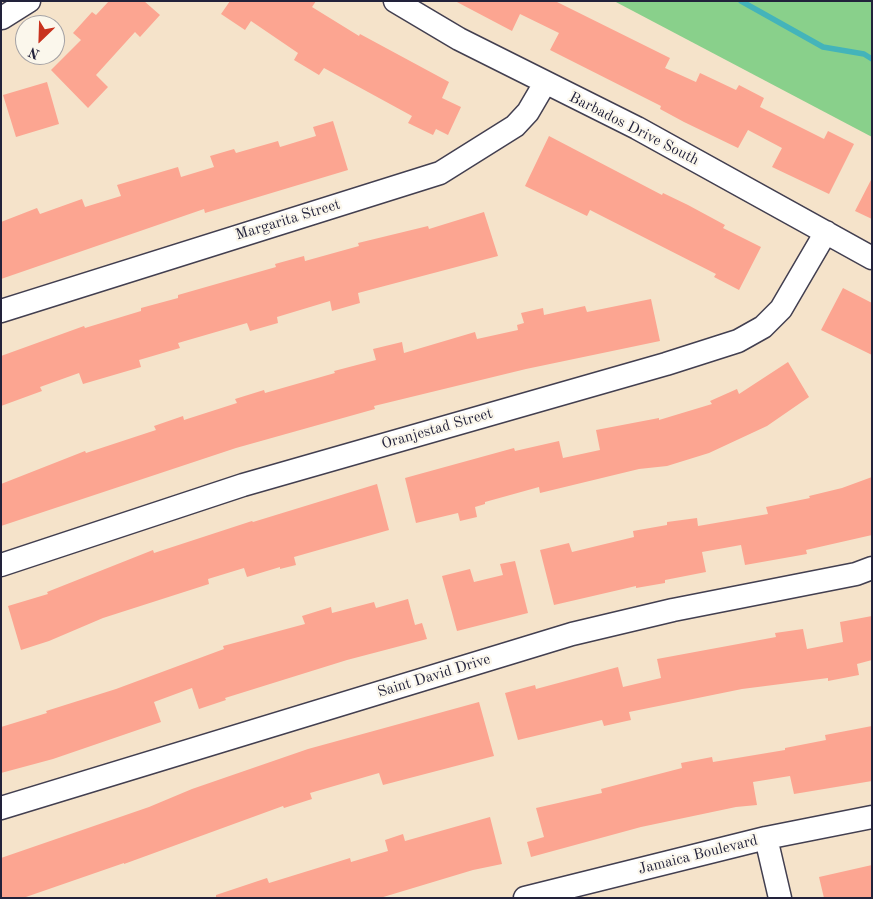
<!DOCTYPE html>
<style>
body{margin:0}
#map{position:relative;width:873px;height:899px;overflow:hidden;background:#f5e3ca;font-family:"Old Standard TT",serif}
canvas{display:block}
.frame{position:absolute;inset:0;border:2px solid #22223b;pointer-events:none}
.north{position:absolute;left:15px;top:15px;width:50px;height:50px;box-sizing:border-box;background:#fbf7ec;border:1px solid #a4a2a5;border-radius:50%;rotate:204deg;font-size:14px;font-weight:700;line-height:20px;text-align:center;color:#22223b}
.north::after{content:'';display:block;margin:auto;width:18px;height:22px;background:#c8321e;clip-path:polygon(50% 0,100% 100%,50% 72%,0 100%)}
</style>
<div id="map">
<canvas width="873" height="899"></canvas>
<div class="frame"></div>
<div class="north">N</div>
</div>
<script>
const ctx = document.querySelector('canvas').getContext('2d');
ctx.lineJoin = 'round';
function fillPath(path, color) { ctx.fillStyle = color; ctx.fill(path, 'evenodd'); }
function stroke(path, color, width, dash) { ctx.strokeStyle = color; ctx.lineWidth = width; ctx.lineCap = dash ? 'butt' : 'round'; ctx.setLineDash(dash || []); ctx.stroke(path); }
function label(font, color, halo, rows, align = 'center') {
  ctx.font = font + ' "Old Standard TT",serif'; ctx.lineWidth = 4.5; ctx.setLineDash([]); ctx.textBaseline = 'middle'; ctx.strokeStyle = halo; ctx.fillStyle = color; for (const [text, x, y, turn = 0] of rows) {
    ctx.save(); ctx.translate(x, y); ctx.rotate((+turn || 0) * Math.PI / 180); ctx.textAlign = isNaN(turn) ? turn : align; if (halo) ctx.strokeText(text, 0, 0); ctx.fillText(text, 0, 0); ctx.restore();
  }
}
const green = new Path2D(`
 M614,1H872V137Z`);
const stream = new Path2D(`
 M741,1L823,47L864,54L872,59`);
const building = new Path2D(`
 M109,1H144L160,15L140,37L135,32L96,75L108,87L88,108L51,70L81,40L73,33L92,12L96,15Z
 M230,1H316L312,7L359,36L360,34L449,82L442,98L461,107L448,135L436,129L433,135L408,123L412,116L324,68L319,75L294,60L298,53L251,21L245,30L221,14Z
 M455,1H555L670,58L665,68L696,82L700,73L736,90L739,85L764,98L760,107L824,139L828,131L854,144L829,194L772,167L782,148L748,130L738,148L684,122L660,109L661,106L550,50L559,33L520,14L512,31Z
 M47,82L59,124L16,137L3,95Z
 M333,121L348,170L205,213L204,209L1,279V222L37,208L40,214L82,199L85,207L121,196L117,185L178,167L181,177L214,167L210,156L234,149L236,153L278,141L280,147L316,136L313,127Z
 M549,136L662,195L663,193L688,205L725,225L723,228L761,247L739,290L714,277L716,274L590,210L587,216L525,186Z
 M872,178V219L855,211Z
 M484,212L498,256L358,293L360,303L332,311L330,301L277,317L278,323L250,331L247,323L178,343L180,348L139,360L141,367L83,384L79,373L40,387L42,391L1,406V356L84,326L85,328L141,311V308L178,298V295L276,267L275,264L304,256L305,261L359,246L358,243L428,226L429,229Z
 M843,288L872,303V355L821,330Z
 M651,299L660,341L526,369L374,406L375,409L236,448L1,526V484L85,451L86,453L156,430L154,426L183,416L184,420L237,403L235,399L264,390L265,393L335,373L334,371L376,360L373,349L402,342L404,353L475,332L477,339L518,330L517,325L524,323L521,313L543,308L544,315L585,306L587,312Z
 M788,362L809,397L767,426L709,453L667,466L639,469L540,493L539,487L485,502V504L475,507L477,517L460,521L458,513L416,523L405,478L514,448L515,451L559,441L563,458L600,450L596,430L659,418V420L712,404L710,401L737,389L739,394Z
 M872,477V535L806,550L807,554L745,565L741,545L702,552L706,572L665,580V583L636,588V586L554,605L540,550L569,543L572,552L634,537L633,531L667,525V522L697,518L698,526L768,514L766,507L810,498L809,496L842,488Z
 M377,484L389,530L294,557L296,565L280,569V567L247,577L244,568L208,579L209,584L103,618L49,641L21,650L8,606L48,594L47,592L153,550L154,553L252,521L253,522Z
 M515,561L528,613L457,631L442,576L470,569L474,582L503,575L500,564Z
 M408,599L415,625L422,623L427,639L347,660L225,698L226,700L199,709L192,688L154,702L161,722L53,759L1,773V727L47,713L46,711L116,689L224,649L223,646L305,624L302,616L331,607L332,613L374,602L376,608Z
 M872,616V660L857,664L859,675L828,681V678L742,689L629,712L631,720L604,726L602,720L518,740L505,693L535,685L536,689L618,667L623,687L661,678L657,659L776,637L775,633L803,629L807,649L843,642L840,622Z
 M479,702L494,756L383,785L379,773L310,793L312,799L284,808L283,806L124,864V863L23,898H1V858L149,807L192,789L308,749Z
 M872,726V781L794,794L790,776L753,782L757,805L736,807L641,827L531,857L527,842L544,837L536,808L602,793L601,789L682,768L681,763L712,757L713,762L785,750V748L826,740L825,735Z
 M490,817L502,864L473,870L380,898H216V895L267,878L269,883L350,858L351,862L388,851L385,840L403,834L405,841Z
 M872,865V898H824L819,877Z`);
const minor = new Path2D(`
 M395,1L459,39L637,128L872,258
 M2,18L29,1
 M1,311L440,173L515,126L528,112L545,83
 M1,565L243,485L666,364L738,341L763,327L781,309L826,232
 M1,808L572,634L673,610L856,574L872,568
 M766,838L780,898
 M525,898L766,838L872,817`);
const streetNames = [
 ["Barbados Drive South",634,129,27],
 ["Margarita Street",288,220,-17],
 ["Oranjestad Street",437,429,-16],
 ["Saint David Drive",434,676,-17],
 ["Jamaica Boulevard",698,855,-14]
];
fillPath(green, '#89d08b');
stroke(stream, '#44b4ba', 5.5);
fillPath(building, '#fca591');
stroke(minor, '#423f50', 25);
stroke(minor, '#fff', 22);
label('15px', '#22223b', '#fbf7ec', streetNames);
</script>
